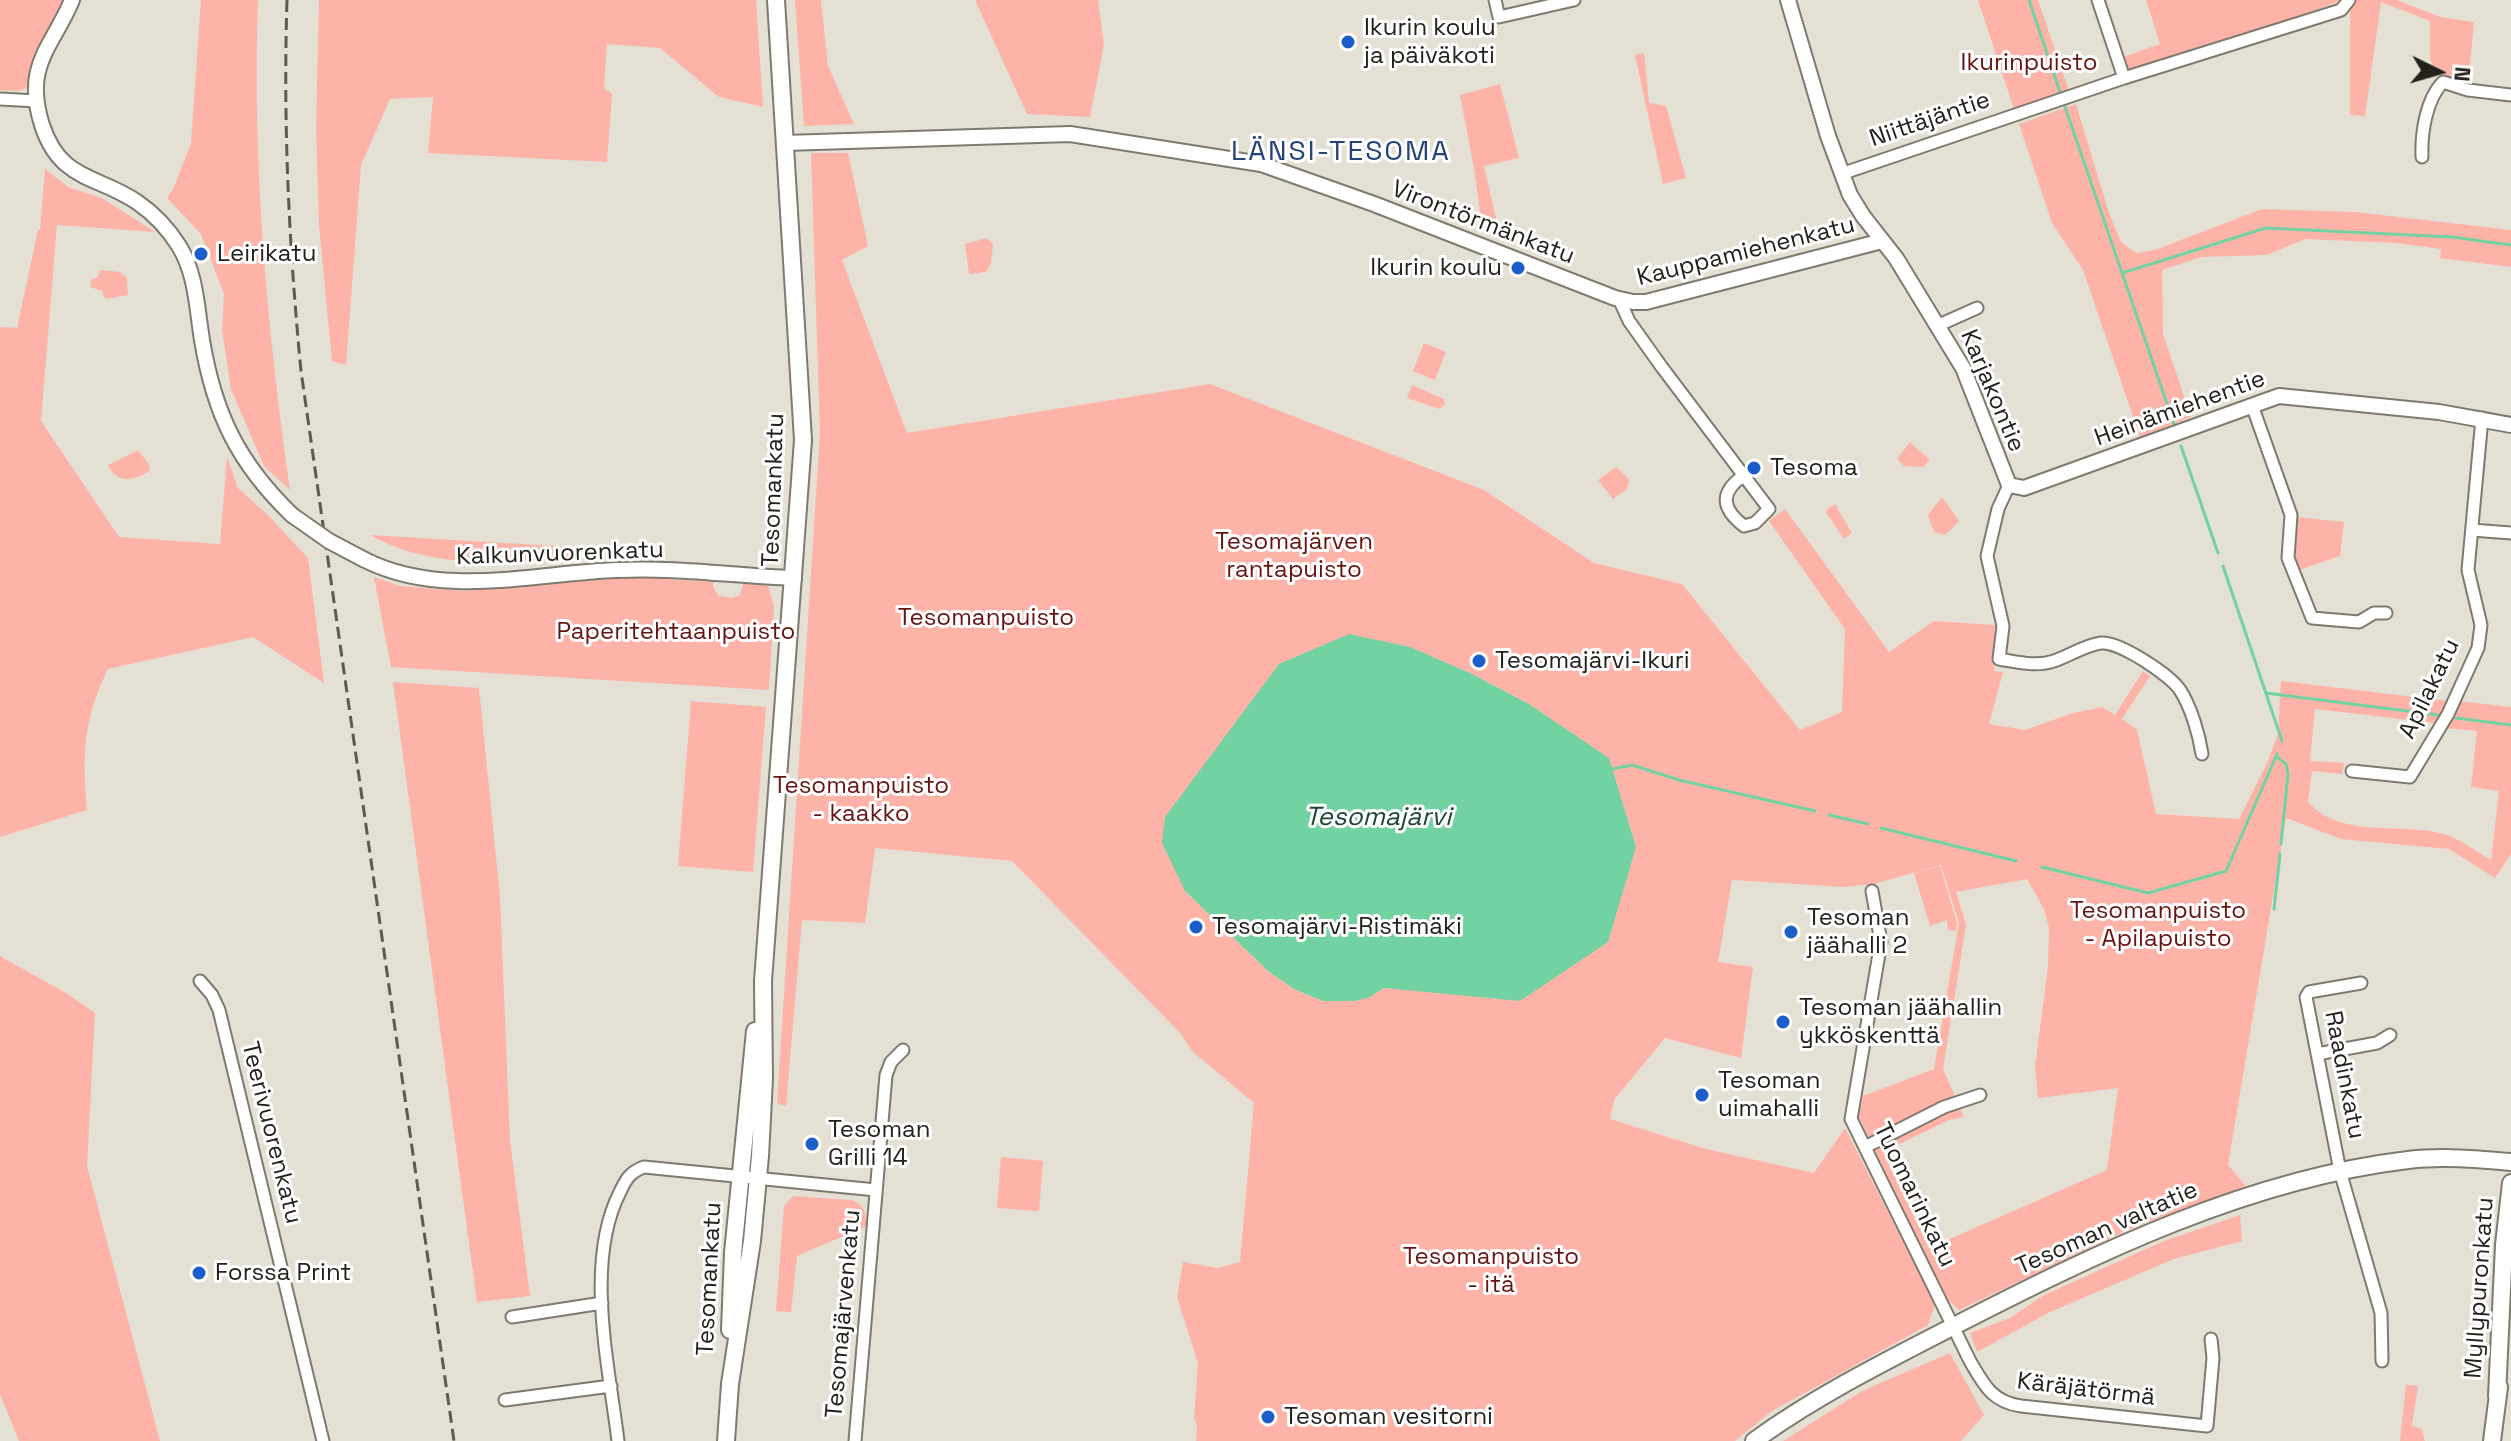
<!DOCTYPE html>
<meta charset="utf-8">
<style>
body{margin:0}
#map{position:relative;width:2511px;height:1441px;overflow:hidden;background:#e4e0d3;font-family:"Space Grotesk",sans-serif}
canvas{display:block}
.north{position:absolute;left:2399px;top:32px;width:80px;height:80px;-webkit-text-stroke:6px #fff;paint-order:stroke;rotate:95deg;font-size:22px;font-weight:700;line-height:32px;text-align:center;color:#22211c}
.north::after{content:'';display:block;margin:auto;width:28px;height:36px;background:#22211c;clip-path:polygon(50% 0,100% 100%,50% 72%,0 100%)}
</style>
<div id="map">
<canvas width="2511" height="1441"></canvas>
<div class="north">N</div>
</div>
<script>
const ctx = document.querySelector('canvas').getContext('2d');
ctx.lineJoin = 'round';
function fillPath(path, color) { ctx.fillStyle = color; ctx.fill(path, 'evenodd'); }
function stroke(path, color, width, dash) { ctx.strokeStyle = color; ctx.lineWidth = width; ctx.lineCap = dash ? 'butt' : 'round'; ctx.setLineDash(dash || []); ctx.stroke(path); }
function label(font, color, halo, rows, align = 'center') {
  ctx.font = font + ' "Space Grotesk",sans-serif'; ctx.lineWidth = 6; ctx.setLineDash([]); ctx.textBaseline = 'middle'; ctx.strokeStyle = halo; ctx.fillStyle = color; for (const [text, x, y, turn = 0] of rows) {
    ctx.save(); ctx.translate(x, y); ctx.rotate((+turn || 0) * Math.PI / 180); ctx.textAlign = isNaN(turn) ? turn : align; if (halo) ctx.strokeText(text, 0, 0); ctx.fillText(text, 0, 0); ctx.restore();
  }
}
const green = new Path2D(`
 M0,0H63L35,54L30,86L19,91L0,90Z
 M201,0H258C252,165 267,327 290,490L264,466L231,389L222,330L224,294L201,234L167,198L174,187L191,143Z
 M319,0H756L763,107L719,97L660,48L607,44L604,88L612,94L607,162L428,153L433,97L390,99L361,165L346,365L332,361L319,225L316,129Z
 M795,0H821L828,66L854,124L804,126Z
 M975,0H1098L1104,45L1090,117L1027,114Z
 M1978,0H2038L2069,91L2014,109Z
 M2146,0H2341L2316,10L2126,70L2123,57L2160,44Z
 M2356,0H2397L2440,17L2474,22L2468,84L2435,71L2430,59V21L2381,2L2365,116L2350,115V11Z
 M1644,53L1649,103L1666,106L1686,178L1663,184L1635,55Z
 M1500,84L1519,158L1484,166L1501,240L1483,233L1474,168L1460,95Z
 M2076,104L2109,213L2121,242L2136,253L2155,250L2262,209L2355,212L2511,230V267L2440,258L2441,249L2395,243L2305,239L2267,255L2202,257L2162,270L2163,334L2191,417L2140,437L2083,270L2052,223L2019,124Z
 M811,153H848L868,246L842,260L907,433L1210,384L1484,490L1594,563L1682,584L1800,730L1842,712L1845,629L1769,521L1785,509L1889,652L1934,621L1995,625L1994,671L2003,672L1989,724L2025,730L2073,713L2102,707L2115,715L2143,671L2150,676L2122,719L2137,730L2156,814L2239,819L2267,763L2278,734L2281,681L2448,701L2435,723L2315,709L2310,761L2344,763L2342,774L2312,771L2308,802C2342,840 2402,821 2447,835C2462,840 2477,852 2491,860L2499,791L2471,787L2477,731L2444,728L2459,701L2511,707V854L2495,878L2449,849L2341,839L2286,818L2228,1165L2246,1186L2134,1227L1959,1310L1946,1298L1859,1117L1863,1096L1934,1069L1959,923L1941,865L1874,884L1844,887L1732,880L1718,962L1753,967L1741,1058L1665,1038L1614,1100L1610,1119L1706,1149L1814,1173L1845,1128L1935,1304L1928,1325L1772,1411L1735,1441H1196L1197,1425L1194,1418L1198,1363L1177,1297L1183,1262L1218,1268L1240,1262L1254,1103L1193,1052L1180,1033L1012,861L875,848L865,923L802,920L786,1106L777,1103L820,433ZM1379,642L1409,647L1470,673L1529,704L1609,759L1636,847L1427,991L1384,988L1370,997L1323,1001L1294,989L1268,971L1185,891ZM2027,879L2044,909L2049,928L2048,967L2035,1067L2038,1098L2118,1088L2107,1170L1929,1248L1883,1152L1949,1120L1964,1117L1943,1069L1966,925L1956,892Z
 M45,169L68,187L102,198L155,232L57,225L41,421L119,537L220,544L227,457L238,488L267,514L308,558L324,683L253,637L108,669C83,720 82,755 87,810L0,837V327L17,328L38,230H40Z
 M987,238L993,244L991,263L986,272L969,274L965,244Z
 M100,270L120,272L127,278L128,295L105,299L102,291L90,287L91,280L98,277Z
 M1424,343L1446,352L1435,380L1413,371Z
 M1412,385L1444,399L1445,404L1440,409L1407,398Z
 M1910,442L1930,460L1923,467L1904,466L1897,459Z
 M138,450L150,466L149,471C134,481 116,484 108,465Z
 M1616,467L1629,479L1627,489L1613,499L1598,480Z
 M1942,497L1959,521L1945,535L1934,532L1928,515Z
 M1835,504L1852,533L1844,539L1825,511Z
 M2297,517L2344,522L2340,556L2299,570L2293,553Z
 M370,535L623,550C539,558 447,578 370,535Z
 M374,577L400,586L464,591L633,577L713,582V587L719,596L732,598L740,595L744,582L768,585L774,607L769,690L391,667Z
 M393,682L479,688L500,897L510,1140L530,1296L477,1302Z
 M691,701L766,707L753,872L678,866Z
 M1940,866L1957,923L1956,931L1948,930L1947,920L1930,926L1914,873Z
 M0,956L66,993L95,1013L87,1166L160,1441H19L0,1394Z
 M1001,1157L1043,1161L1039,1211L997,1208Z
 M793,1196L852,1200C865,1206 866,1213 867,1226L797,1256L791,1312L776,1311L784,1206Z
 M2240,1215L2242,1241L2174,1259L2050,1312L1977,1352L1970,1333L2010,1318L2044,1295L2164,1241Z
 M1950,1353L1984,1415L1961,1441H1783L1862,1391Z
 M2406,1385L2418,1386L2412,1426L2422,1429L2425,1441H2400Z`);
const water = new Path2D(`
 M1349,634L1410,647L1470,673L1529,704L1609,758L1636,847L1608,942L1520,1001L1384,988L1370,997L1355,1001H1323L1294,989L1268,971L1185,891L1162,843L1165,817L1279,664Z`);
const stream = new Path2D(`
 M2029,0L2060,92
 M2065,107L2174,424
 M2122,273L2266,228L2452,237L2511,245
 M2181,446L2218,553
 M2223,566L2282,741
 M2266,693L2438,715
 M2456,718L2511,725
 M2277,757L2286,764L2288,774L2281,844
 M1612,769L1632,765L1679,780L1815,811
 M1829,815L1868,824
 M1881,828L2016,861
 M2042,867L2148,893L2226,871L2277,754
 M2274,909L2280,854`);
const minor = new Path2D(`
 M1495,0L1499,17L1574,0
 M2098,0L2124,78
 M0,99L37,101
 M2422,157C2421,134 2426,99 2443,82L2468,90L2511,95
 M1841,174L2124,78L2322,16L2341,10L2349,0
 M1619,299L1629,321L1661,366L1769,509L1755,523L1744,526C1722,509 1719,493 1743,476
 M1939,325L1977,308
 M2252,405L2291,515L2288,558L2312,618L2359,622L2374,613H2386
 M2009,485L1998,509L1987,556L2003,626L1999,659C2018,662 2036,667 2054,661C2069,656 2085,645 2101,643C2119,641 2170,675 2180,690C2191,707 2199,734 2202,754
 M2472,530L2511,533
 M2352,771L2410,777L2448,714L2478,648L2481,625L2468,570L2482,418
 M1872,891L1881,942L1851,1119L1970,1361C1984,1385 1992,1402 2021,1406L2207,1426L2213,1358L2211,1339
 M200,981L212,995L219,1010L323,1441
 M2361,983L2309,992L2306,997L2340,1171L2381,1313L2382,1361
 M2317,1054L2377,1043L2390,1035
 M1865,1147L1944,1107L1980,1095
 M512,1317L602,1303
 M505,1400L611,1386
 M618,1441C609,1366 584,1262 620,1192C626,1179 630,1172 644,1167L876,1190
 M855,1441L886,1075L891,1062L903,1050`);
const tertiary = new Path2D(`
 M72,0C52,48 23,65 42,125C60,181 97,175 137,202C153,213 169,230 179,246C196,273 197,309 202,340C214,413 238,463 292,515
 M1788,0L1828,136L1850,195L1863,216L1896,258L1963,368L2009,485L2024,488L2279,396L2439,412L2511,425
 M785,143L1070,134L1261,164L1374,204L1615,298L1633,302H1646L1882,241
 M365,560C443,599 535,573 617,570C676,567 735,576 794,578`);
const secondary = new Path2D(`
 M730,1330L733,1253L755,1031
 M2497,1396L2504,1245L2511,1183
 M726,1441L730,1384L752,1241L760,1156L764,1079L763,981L803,440L776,0
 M1754,1441C1816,1396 1886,1361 1954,1326C2096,1253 2248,1179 2408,1160C2442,1156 2477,1159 2511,1162
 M2492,1441L2499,1387`);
const rail = new Path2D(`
 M287,0C283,124 289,247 301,371L454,1441`);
const tertiaryBridge = new Path2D(`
 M292,515L329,541L365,560`);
const markers = [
 [1348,42,8,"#1b5ec9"],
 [201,254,8,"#1b5ec9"],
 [1518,268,8,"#1b5ec9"],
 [1754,468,8,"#1b5ec9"],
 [1479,661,8,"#1b5ec9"],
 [1196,927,8,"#1b5ec9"],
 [1791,932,8,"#1b5ec9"],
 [1783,1022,8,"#1b5ec9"],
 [1702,1095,8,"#1b5ec9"],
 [812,1144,8,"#1b5ec9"],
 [199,1273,8,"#1b5ec9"],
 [1268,1417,8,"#1b5ec9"]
];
const poiNames = [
 ["Ikurin koulu",1364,28],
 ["ja päiväkoti",1364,56],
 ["Leirikatu",217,254],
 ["Ikurin koulu",1502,268,"right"],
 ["Tesoma",1770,468],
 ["Tesomajärvi-Ikuri",1495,661],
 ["Tesoman",1807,918],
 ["jäähalli 2",1807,946],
 ["Tesomajärvi-Ristimäki",1212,927],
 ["Tesoman jäähallin",1799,1008],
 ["ykköskenttä",1799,1036],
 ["Tesoman",1718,1081],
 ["uimahalli",1718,1109],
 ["Tesoman",828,1130],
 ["Grilli 14",828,1158],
 ["Forssa Print",215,1273],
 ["Tesoman vesitorni",1284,1417]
];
const parkNames = [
 ["Ikurinpuisto",2029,63],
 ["Tesomajärven",1294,542],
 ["rantapuisto",1294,570],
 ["Tesomanpuisto",986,618],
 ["Paperitehtaanpuisto",676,632],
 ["Tesomanpuisto",861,786],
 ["- kaakko",861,814],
 ["Tesomanpuisto",2158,911],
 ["- Apilapuisto",2158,939],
 ["Tesomanpuisto",1491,1257],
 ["- itä",1491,1285]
];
const streetNames = [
 ["Niittäjäntie",1930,120,-19],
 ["Virontörmänkatu",1483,223,21],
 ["Kauppamiehenkatu",1746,252,-14],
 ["Karjakontie",1992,391,67],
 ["Heinämiehentie",2180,409,-20],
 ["Tesomankatu",774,490,-88],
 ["Kalkunvuorenkatu",560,554,-2],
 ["Apilakatu",2430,689,-64],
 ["Raadinkatu",2344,1075,79],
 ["Teerivuorenkatu",271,1133,76],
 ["Tuomarinkatu",1914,1195,64],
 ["Tesoman valtatie",2107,1229,-24],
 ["Tesomankatu",710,1279,-87],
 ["Myllypuronkatu",2480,1288,-86],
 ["Tesomajärvenkatu",844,1314,-85],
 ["Käräjätörmä",2086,1390,7]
];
const waterNames = [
 ["Tesomajärvi",1378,818]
];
const quarterNames = [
 ["LÄNSI-TESOMA",1341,152]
];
fillPath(green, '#feb3a8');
fillPath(water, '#72d2a2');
stroke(stream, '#72d2a2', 3);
stroke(minor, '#7e7a6e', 15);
stroke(tertiary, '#7e7a6e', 18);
stroke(secondary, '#7e7a6e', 20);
stroke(minor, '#fff', 11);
stroke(tertiary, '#fff', 14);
stroke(secondary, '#fff', 16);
stroke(rail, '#5c5a52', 3, [12, 6]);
stroke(tertiaryBridge, '#7e7a6e', 18, []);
stroke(tertiaryBridge, '#fff', 14);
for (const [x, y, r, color] of markers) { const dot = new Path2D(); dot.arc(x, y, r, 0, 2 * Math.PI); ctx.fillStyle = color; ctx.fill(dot); stroke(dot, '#fff', 3); }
label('24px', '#22211c', '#fff', poiNames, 'left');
label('24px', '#651410', '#fff', parkNames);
label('24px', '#22211c', '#fff', streetNames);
label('italic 26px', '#1f4834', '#fff', waterNames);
ctx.letterSpacing = '2px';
label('28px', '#234379', '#fff', quarterNames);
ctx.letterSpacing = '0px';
</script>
